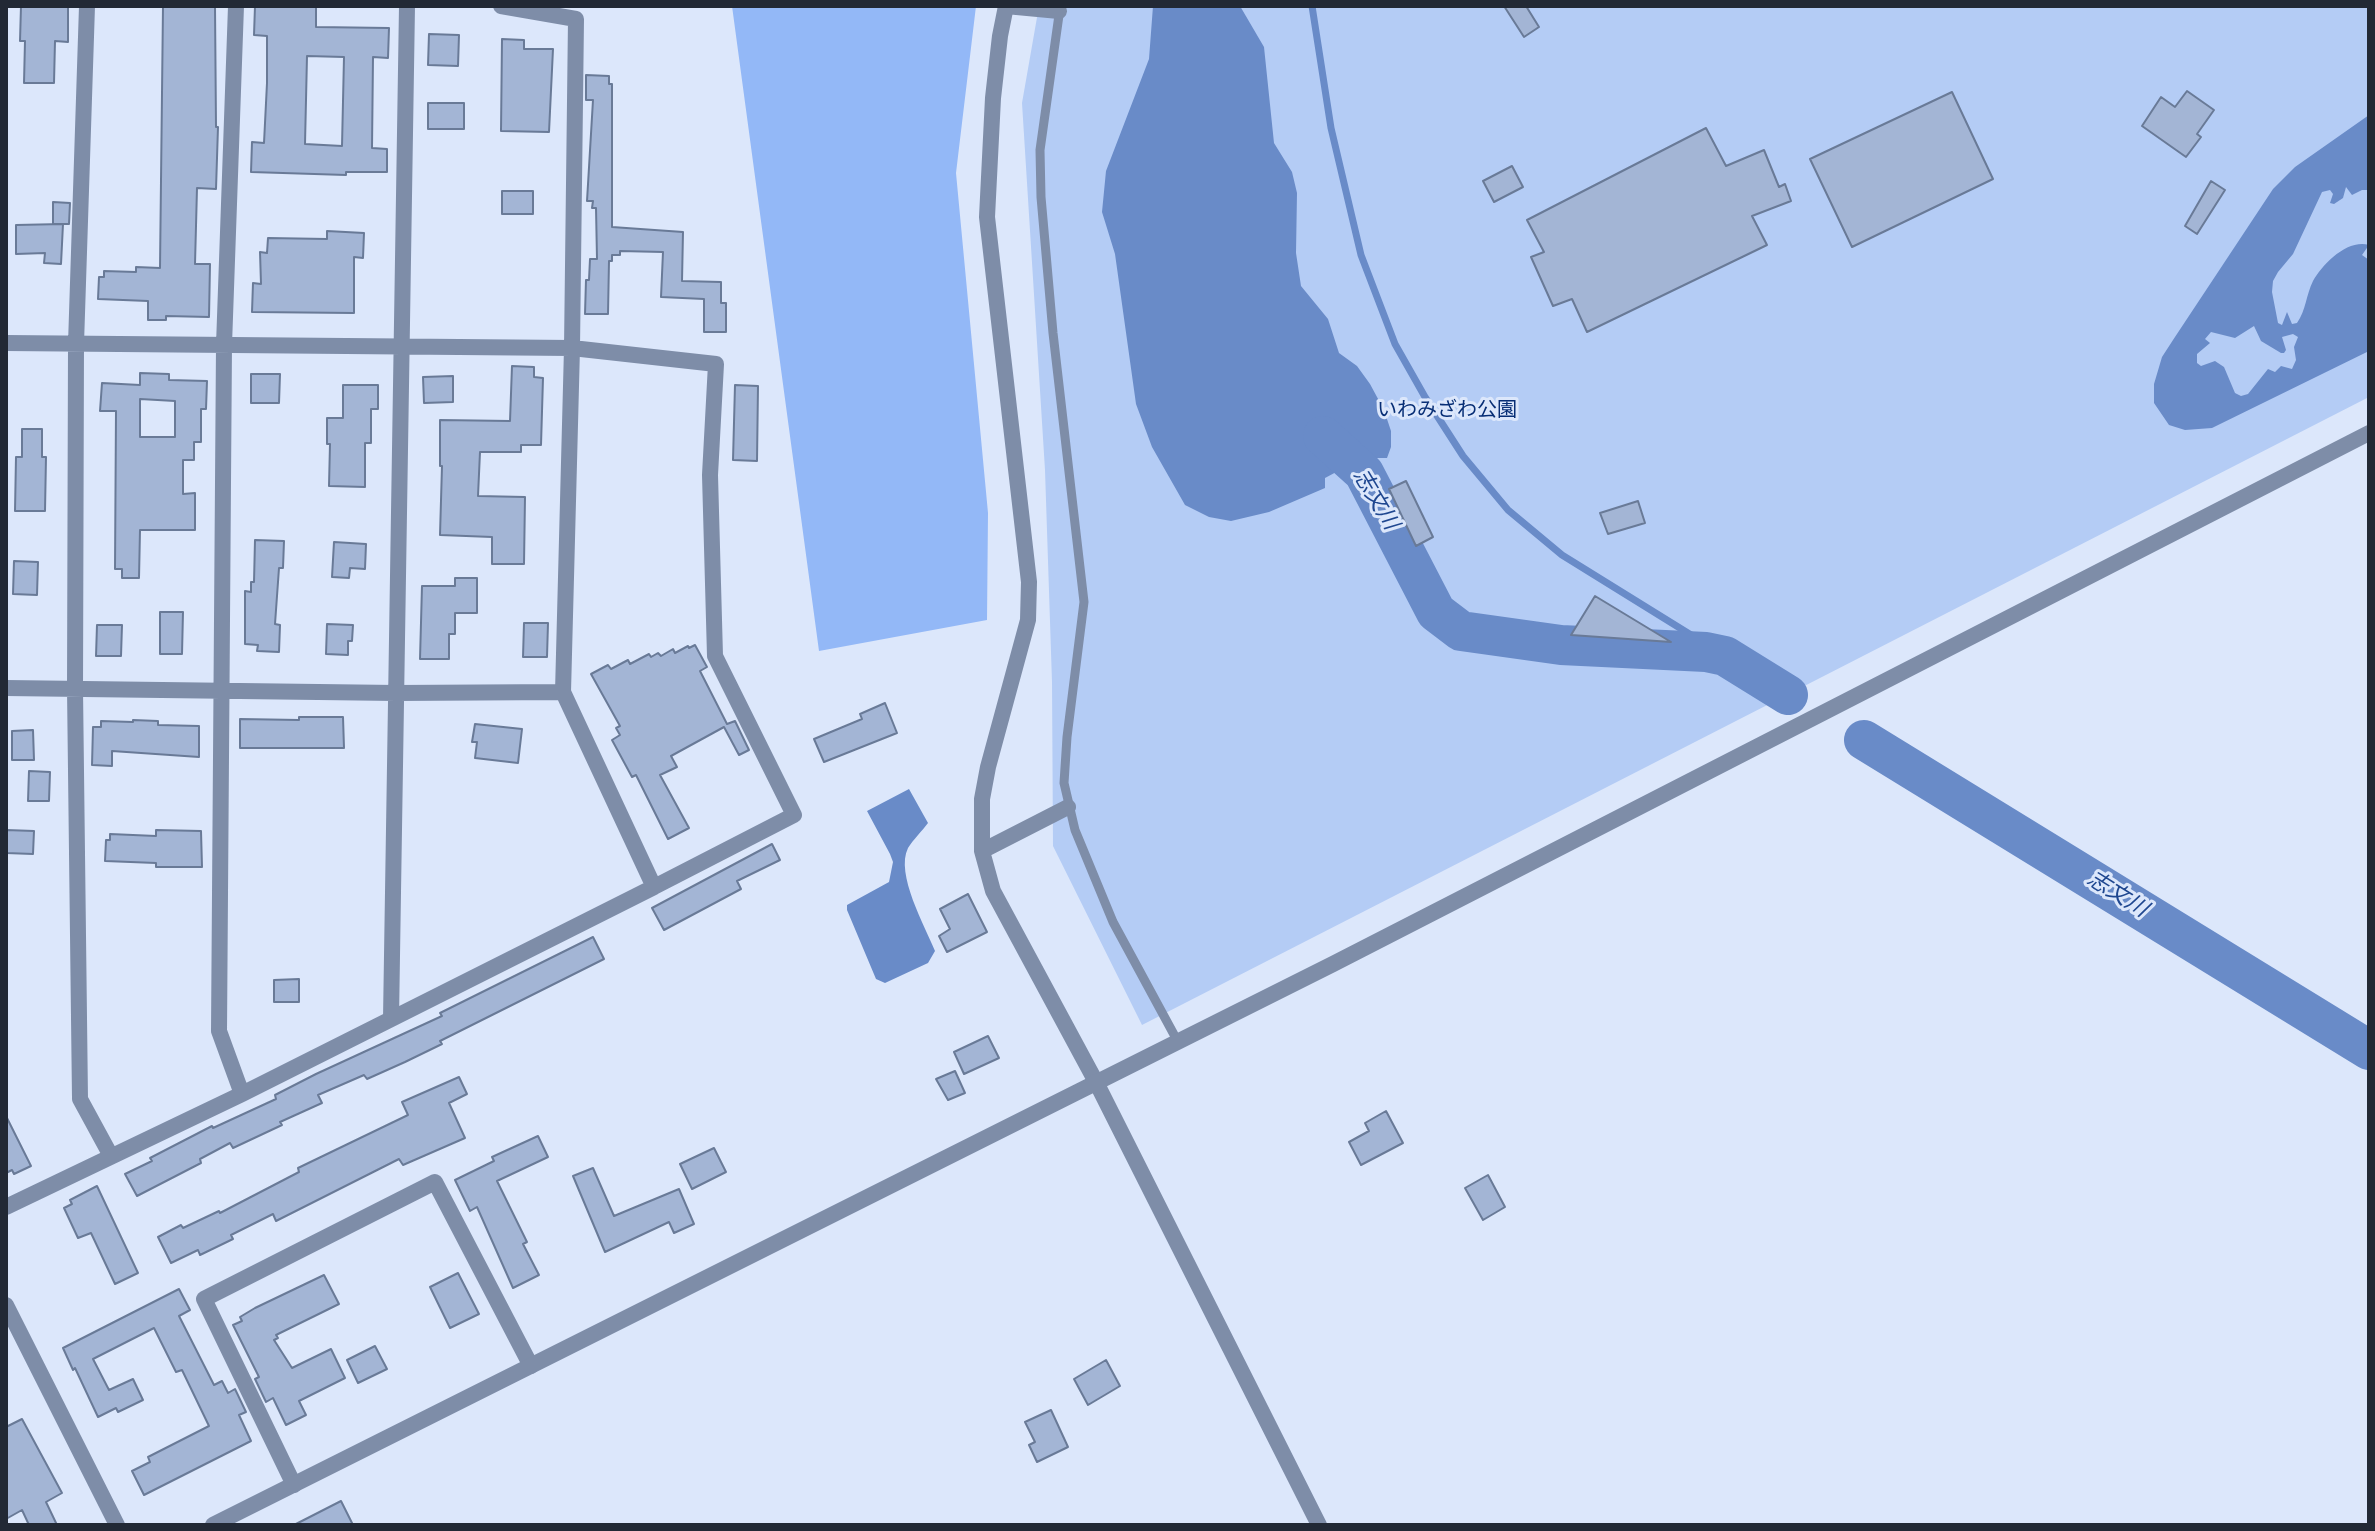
<!DOCTYPE html>
<meta charset="utf-8">
<style>
body{margin:0}
#map{position:relative;width:2375px;height:1531px;overflow:hidden;background:#dce7fb;font-family:Poppins,sans-serif}
canvas{display:block}
.frame{position:absolute;inset:0;border:8px solid #222935;pointer-events:none}
</style>
<div id="map">
<canvas width="2375" height="1531"></canvas>
<div class="frame"></div>
</div>
<script>
const ctx = document.querySelector('canvas').getContext('2d');
ctx.lineJoin = 'round';
function fillPath(path, color) { ctx.fillStyle = color; ctx.fill(path, 'evenodd'); }
function stroke(path, color, width, dash) { ctx.strokeStyle = color; ctx.lineWidth = width; ctx.lineCap = dash ? 'butt' : 'round'; ctx.setLineDash(dash || []); ctx.stroke(path); }
function label(font, color, halo, rows, align = 'center') {
  ctx.font = font + ' Poppins,"Noto Sans JP",sans-serif'; ctx.lineWidth = 6; ctx.setLineDash([]); ctx.textBaseline = 'middle'; ctx.strokeStyle = halo; ctx.fillStyle = color; for (const [text, x, y, turn = 0] of rows) {
    ctx.save(); ctx.translate(x, y); ctx.rotate((+turn || 0) * Math.PI / 180); ctx.textAlign = isNaN(turn) ? turn : align; if (halo) ctx.strokeText(text, 0, 0); ctx.fillText(text, 0, 0); ctx.restore();
  }
}
const green = new Path2D(`
 M1039,6H2369V397L1142,1025L1053,846L1052,682L1045,470L1022,103Z`);
const forest = new Path2D(`
 M732,6H976L956,173L988,513L987,620L819,651Z`);
const water = new Path2D(`
 M1153,6H1240L1264,47L1274,143L1292,172L1297,193L1296,253L1301,286L1328,319L1339,353L1357,366L1370,384L1384,410L1391,431V447L1387,458H1373L1376,471L1348,476L1340,470L1325,478V488L1269,512L1231,521L1209,517L1185,505L1152,447L1136,404L1115,254L1102,212L1106,171L1149,59Z
 M2369,115V190H2362L2352,195L2346,187L2343,198L2334,204L2330,203L2333,194L2330,190L2322,192L2293,254L2278,272L2273,281L2272,292L2278,323L2282,325L2287,312L2292,324L2297,323C2306,310 2306,295 2313,281C2323,264 2347,239 2369,245L2362,255L2369,260V351L2212,428L2185,430L2169,425L2154,403V384L2162,357L2173,340L2273,189L2295,167ZM2254,326L2261,341L2281,353H2284L2286,350L2282,337L2293,334L2298,337L2294,347L2296,360L2292,369L2281,366L2275,372L2268,369L2248,394L2241,396L2235,393L2224,367L2215,361L2201,366L2197,363V354L2210,343L2205,339L2211,332L2235,338Z
 M909,789L928,823C922,831 913,840 908,848C895,874 925,926 935,951L928,963L885,983L876,979L847,910V905L889,882L893,862L890,854L867,811Z`);
const stream = new Path2D(`
 M1312,6L1331,128L1361,255L1395,344L1425,397L1463,456L1508,510L1562,555L1725,656`);
const river = new Path2D(`
 M1323,436L1364,473L1436,612L1461,631L1561,645L1706,652L1725,656L1788,695
 M1864,740L2369,1050`);
const building = new Path2D(`
 M21,6H68V42L55,41L54,83H24L25,41H20Z
 M163,6H215L216,127H218L216,189L197,188L195,264H210L209,317L166,316V320H148V301L98,299L99,277H104V271L136,272V267L160,268Z
 M255,6H316V27L389,28L388,58L373,57L372,148L387,149V172H346V175L251,172L252,142L264,143L267,83V36L254,35ZM307,56L344,57L342,146L305,144Z
 M1504,6H1526L1539,27L1524,37Z
 M429,34L459,35L458,66L428,65Z
 M502,39L524,40V49H553L549,132L501,131Z
 M586,75L609,76V84H612V227L683,232L682,281L721,282V303H726V332H704V299L661,297L663,252L620,251V255H612V261H609L608,314H585L586,280H589L590,259H597L596,208H592L593,201H587L593,100H586Z
 M2187,91L2214,110L2197,134L2201,137L2186,157L2142,126L2161,97L2175,107Z
 M1952,92L1993,179L1852,247L1810,159Z
 M428,103H464V129H428Z
 M1706,128L1726,166L1764,150L1779,187L1785,184L1791,201L1752,216L1767,245L1587,332L1572,299L1553,306L1531,257L1544,252L1527,220Z
 M1512,166L1523,187L1494,202L1483,181Z
 M2211,181L2225,190L2197,234L2185,226Z
 M502,191H533V214H502Z
 M53,202L70,203L69,224H53Z
 M63,224L61,264L44,263L45,253L16,254V225Z
 M327,231L364,233L363,258L354,257V313L252,312L253,283L261,284L260,252L267,253L268,238L327,239Z
 M512,366L534,367V377L543,378L541,445H521V452H480L478,496L525,497L524,564H492V537L440,535L442,466H440V420L510,421Z
 M140,373L169,374V380L207,381L206,409H201V442H194V460H183V494L195,493V530H140L139,578H122V569H115L116,411H100L102,383L140,385ZM140,399L175,401V437H140Z
 M251,374H280L279,403H251Z
 M453,376V402L424,403L423,377Z
 M343,385H378V409H371V443H365V487L329,486L330,444H327V418H343Z
 M735,385L758,386L757,461L733,460Z
 M22,429H42V457H46L45,511H15L16,457H22Z
 M1406,481L1433,537L1416,546L1389,489Z
 M1638,501L1645,523L1608,534L1600,513Z
 M255,540L284,541L283,568H279L275,624L280,625L279,652L257,651L258,645L245,644V591L251,592V582H254Z
 M334,542L366,544L365,569L350,568L349,578L332,577Z
 M14,561L38,562L37,595L13,594Z
 M455,578H477V613H455V634H449V659H420L422,586H455Z
 M1595,596L1671,642L1571,635Z
 M160,612H183L182,654H160Z
 M524,623H548L547,657H523Z
 M327,624L353,625L352,641H348V655L326,654Z
 M97,625H122L121,656H96Z
 M695,645L707,667L700,671L727,724L735,721L749,750L739,755L724,727L671,756L677,767L660,775L689,828L668,839L636,775L632,777L612,740L620,735L616,728L620,726L591,674L608,665L611,669L628,660L630,664L649,654L651,657L658,653L661,656L673,649L675,653L688,646L689,648Z
 M885,703L897,733L824,762L814,739L862,719L860,714Z
 M299,717H343L344,748H240V719L299,720Z
 M133,720L158,721V725L199,726V757L112,751V766L92,765L93,727H101V721L133,722Z
 M475,724L522,729L518,763L475,758L477,742H472Z
 M33,730L34,760H12V731Z
 M29,771L50,772L49,801H28Z
 M6,830L34,831L33,854L6,853Z
 M156,830L201,831L202,867H156V863L105,861L106,840H110V834L156,836Z
 M772,844L780,860L737,881L741,889L664,930L652,908Z
 M968,894L987,932L947,952L939,936L950,929L940,909Z
 M593,937L604,959L440,1041L442,1044L405,1062L367,1079L364,1075L318,1095L322,1103L280,1122L282,1125L233,1148L230,1143L200,1159L201,1163L137,1196L125,1174L152,1161L150,1158L212,1126L213,1128L276,1099L275,1095L316,1074L442,1016L440,1013Z
 M299,979V1002H274V980Z
 M988,1036L999,1058L964,1074L954,1052Z
 M955,1071L965,1093L948,1100L936,1079Z
 M459,1077L467,1094L449,1103L465,1138L403,1165L399,1159L276,1221L273,1214L231,1235L233,1239L200,1255L198,1250L171,1263L158,1237L181,1225L183,1228L219,1211L220,1213L299,1172L298,1168L408,1115L402,1102Z
 M1386,1111L1403,1143L1361,1165L1349,1142L1369,1131L1365,1123Z
 M6,1116L31,1166L14,1174L12,1170L6,1173Z
 M538,1136L548,1157L497,1181L527,1242L523,1244L539,1275L513,1288L477,1207L470,1211L455,1180L494,1161L492,1157Z
 M714,1148L726,1172L692,1189L680,1164Z
 M593,1168L614,1216L679,1189L694,1224L674,1233L669,1222L605,1252L573,1176Z
 M1488,1175L1505,1207L1483,1220L1465,1188Z
 M97,1186L138,1273L115,1284L91,1233L78,1238L64,1208L72,1204L70,1200Z
 M458,1273L479,1314L450,1328L430,1287Z
 M324,1275L339,1304L276,1335L278,1338L274,1340L292,1368L331,1349L345,1378L299,1401L306,1415L286,1425L273,1398L266,1402L255,1379L259,1377L233,1325L242,1321L240,1317L255,1308Z
 M179,1289L190,1310L179,1316L214,1385L222,1381L228,1393L235,1389L246,1412L239,1415L251,1441L144,1495L132,1471L150,1462L148,1457L209,1426L182,1370L176,1372L154,1328L93,1359L109,1390L133,1379L143,1400L118,1412L116,1408L98,1417L75,1368L73,1370L63,1348Z
 M375,1346L387,1369L358,1383L347,1360Z
 M1106,1360L1120,1386L1088,1405L1074,1379Z
 M1051,1410L1068,1447L1037,1462L1029,1445L1035,1442L1025,1422Z
 M22,1419L62,1493L46,1502L57,1525H29L22,1510L6,1519V1427Z
 M341,1501L353,1525H294Z`);
const service = new Path2D(`
 M1060,8L1040,150L1041,197L1053,333L1084,602L1067,737L1064,783L1075,830L1113,922L1178,1042`);
const minor = new Path2D(`
 M87,6L76,344L75,689L80,1099L111,1156
 M236,6L224,345L219,1031L242,1094
 M1006,6L1000,36L993,98L987,217L1029,582L1028,620L988,767L982,799V851L993,891L1096,1082
 M1006,6L1059,11
 M6,343L572,348L716,364L710,475L715,656L794,815L654,887
 M6,688L396,693L563,692
 M982,851L1068,807
 M391,1019L407,6
 M6,1207L242,1094L654,887L563,692L572,348L576,19L501,6
 M6,1305L117,1525
 M294,1485L204,1299L435,1182L531,1366`);
const tertiary = new Path2D(`
 M1096,1082L1319,1525
 M213,1525L1333,964L2369,433`);
const parkNames = [
 ["いわみざわ公園",1447,411]
];
const waterNames = [
 ["志文川",1375,500,59],
 ["志文川",2117,895,32]
];
fillPath(green, '#b4ccf5');
fillPath(forest, '#93b8f7');
fillPath(water, '#698bc8');
stroke(stream, '#698bc8', 7);
stroke(river, '#698bc8', 40);
fillPath(building, '#a3b5d5');
stroke(building, '#697a97', 2);
stroke(service, '#7e8da8', 9);
stroke(minor, '#7e8da8', 16);
stroke(tertiary, '#7e8da8', 16);
label('20px', '#072e75', '#dce7fb', parkNames);
label('italic 22px', '#1f4790', '#dce7fb', waterNames);
</script>
